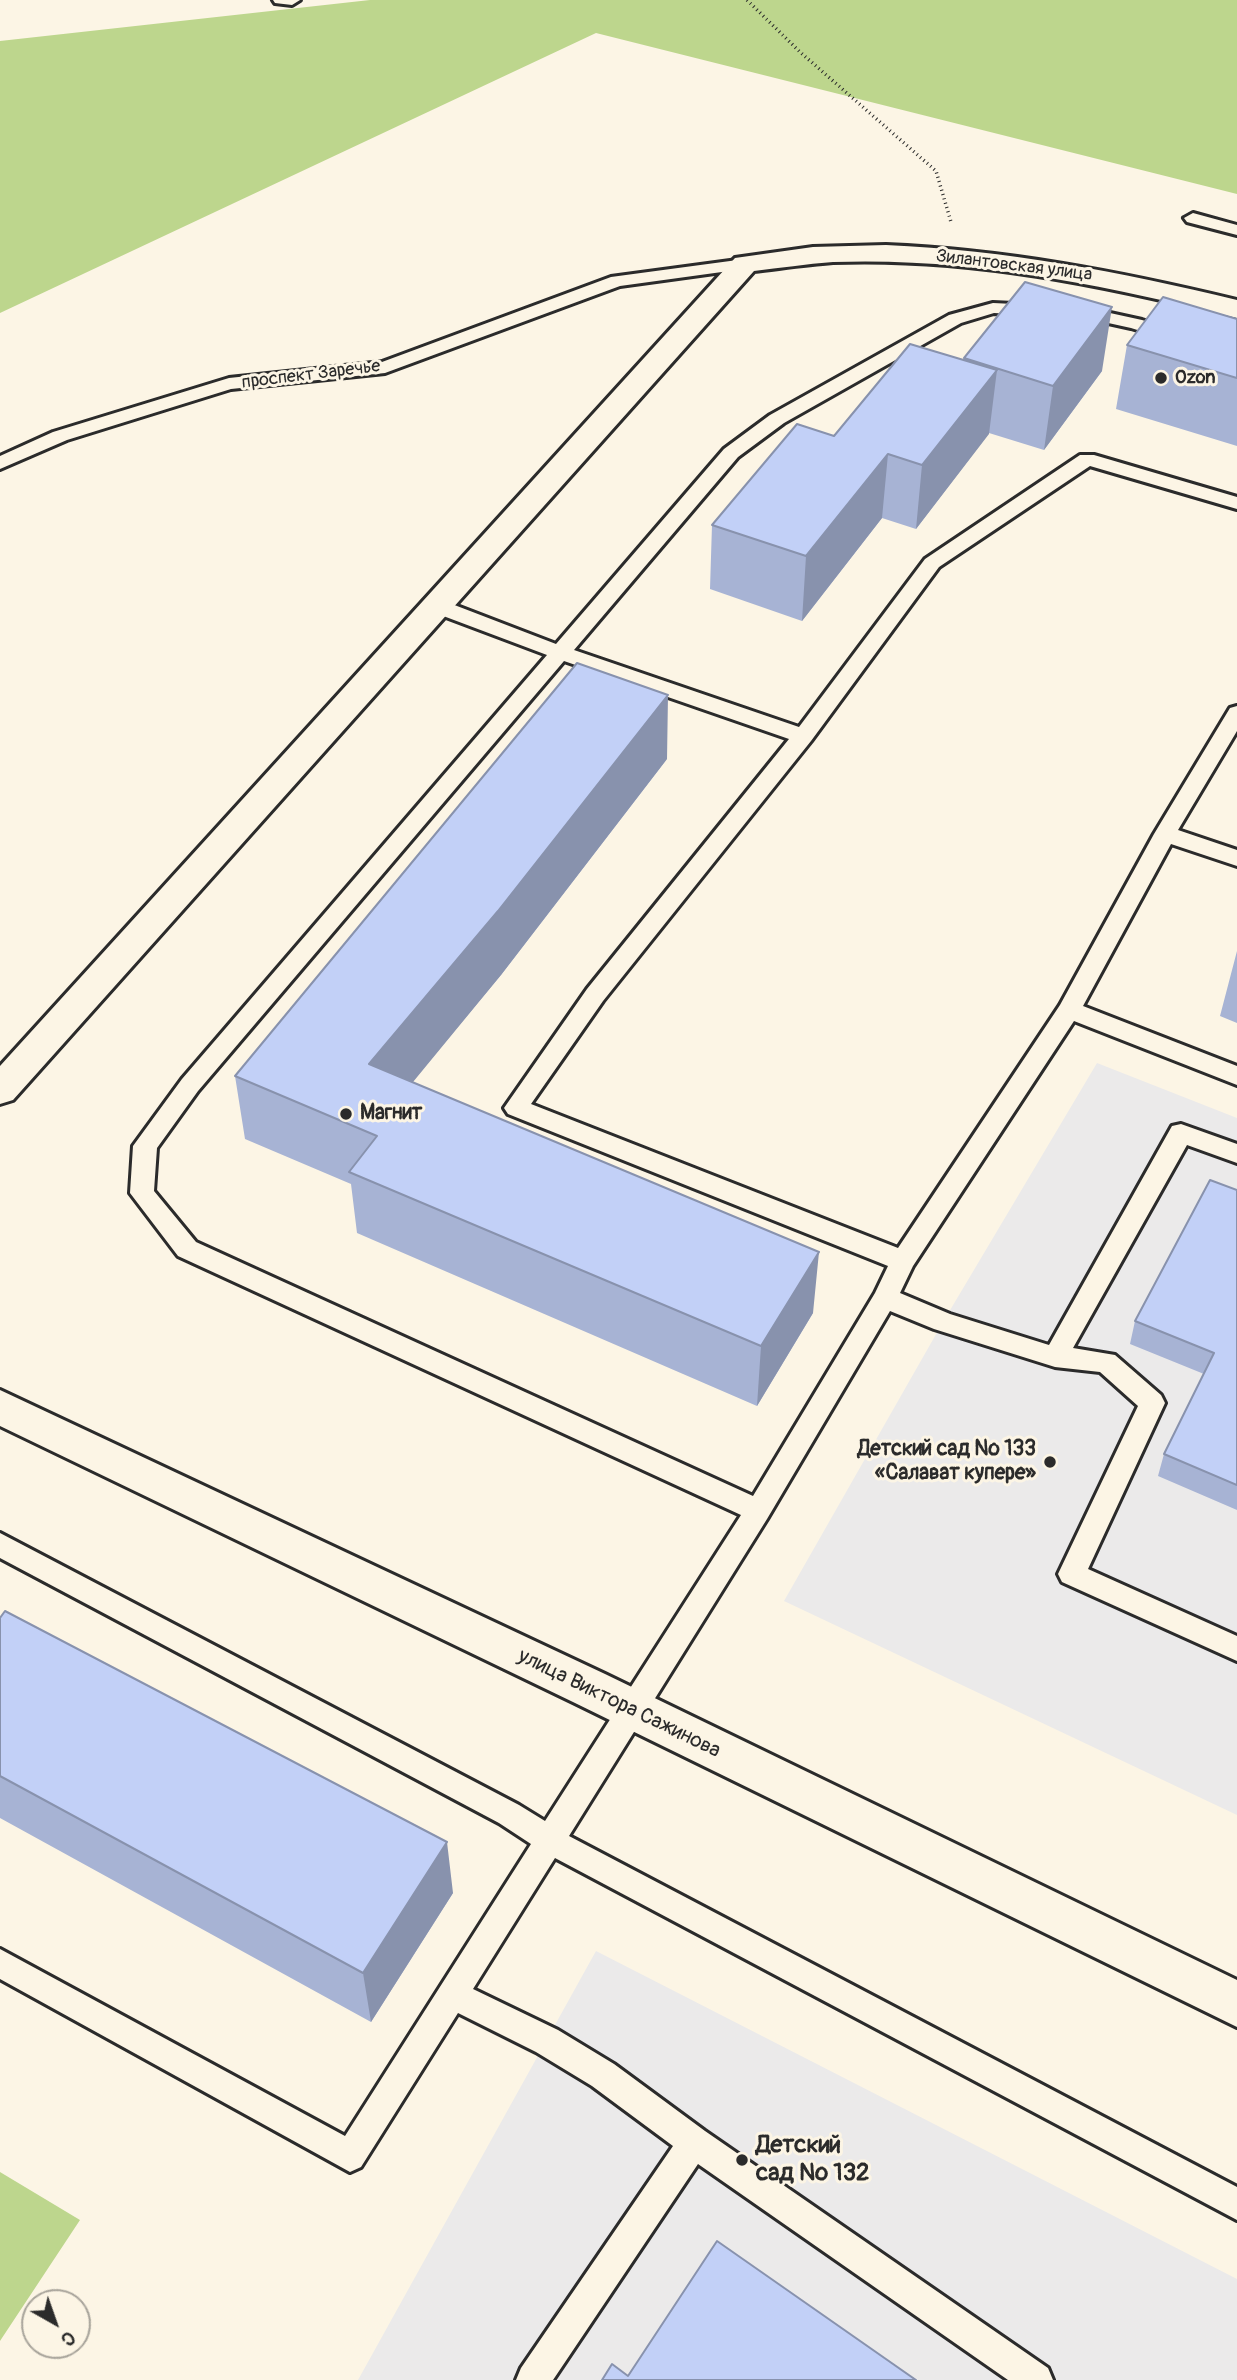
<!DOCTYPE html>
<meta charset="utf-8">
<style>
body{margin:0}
#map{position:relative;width:1237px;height:2380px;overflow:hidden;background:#fcf5e5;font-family:Pangolin,sans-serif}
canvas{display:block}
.north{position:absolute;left:21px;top:2289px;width:70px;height:70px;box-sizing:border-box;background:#fcf5e5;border:2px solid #a8a49b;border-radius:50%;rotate:140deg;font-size:19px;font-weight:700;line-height:28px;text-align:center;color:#2b2b2b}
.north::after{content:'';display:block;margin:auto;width:24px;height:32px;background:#2b2b2b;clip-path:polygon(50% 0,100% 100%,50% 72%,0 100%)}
</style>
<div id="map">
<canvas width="1237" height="2380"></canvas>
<div class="north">С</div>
</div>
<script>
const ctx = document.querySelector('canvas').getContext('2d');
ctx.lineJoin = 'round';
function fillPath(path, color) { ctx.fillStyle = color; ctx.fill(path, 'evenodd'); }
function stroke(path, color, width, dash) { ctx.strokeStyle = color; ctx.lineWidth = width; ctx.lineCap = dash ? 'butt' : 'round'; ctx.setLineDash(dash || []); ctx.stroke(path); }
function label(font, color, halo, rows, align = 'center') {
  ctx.font = font + ' Pangolin,sans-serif'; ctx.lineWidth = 6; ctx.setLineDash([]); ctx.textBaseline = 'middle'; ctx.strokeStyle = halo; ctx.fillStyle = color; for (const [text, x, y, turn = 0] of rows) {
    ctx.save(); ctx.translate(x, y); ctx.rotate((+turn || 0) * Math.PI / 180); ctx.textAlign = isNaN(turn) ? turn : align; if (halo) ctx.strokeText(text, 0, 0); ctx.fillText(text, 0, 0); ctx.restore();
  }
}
const built = new Path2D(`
 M1097,1063L1237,1118V1815L784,1601L943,1322Z
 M596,1951L1237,2279V2380H358Z`);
const green = new Path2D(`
 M370,0H1237V194L596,33L0,313V41Z
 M0,2172L80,2220L0,2341Z`);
const path = new Path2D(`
 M747,0L800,52L936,171L951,222`);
const service = new Path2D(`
 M273,0H300L292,5L275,3Z
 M1193,213L1237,225V235L1187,222L1184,218Z
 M745,259L754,264L751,268L620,286L385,373L231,389L67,440L0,469V456L53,432L229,378L382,362L611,277Z
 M993,303L1035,305L1044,310L1035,315L994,313L961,323L784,423L738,457L574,650L799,727L925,559L1080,455H1094L1237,497V509L1090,466L939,567L811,741L603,1001L531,1104L898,1248L1060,1005L1154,834L1230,708L1237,706V731L1178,830L1237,850V866L1171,844L1083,1006L1237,1066V1085L1074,1021L913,1266L900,1293L950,1314L1049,1345L1172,1126L1181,1124L1237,1144V1163L1187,1145L1073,1348L1115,1355L1161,1395L1165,1403L1088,1569L1237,1636V1661L1062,1582L1058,1574L1138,1406L1100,1372L1055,1367L934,1329L890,1311L767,1519L569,1836L1237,2187V2220L555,1858L473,1989L558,2030L614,2064L705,2131L1048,2368L1053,2380H1008L698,2164L553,2380H516L521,2368L673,2146L592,2086L536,2052L458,2013L361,2167L350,2172L0,1979V1949L345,2136L531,1844L499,1823L0,1558V1533L519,1805L545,1821L741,1515L178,1256L130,1193L133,1146L182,1079L547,655L430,611L427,606L430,601H444L556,644L724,449L770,415L949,315ZM564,661L789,739L587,989L504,1108L508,1114L888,1266L875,1293L753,1496L196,1242L154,1191L157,1148L198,1091Z
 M1078,306L1142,320L1237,349V361L1131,328L1072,315L1069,311L1072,307Z`);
const minor = new Path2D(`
 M886,245C1006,250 1121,272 1237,300V318C1104,285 970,257 833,262C806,264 780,268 754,271L13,1100L0,1104V1066L735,258L813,247Z
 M0,1390L605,1674L1237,1980V2027L573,1702L0,1426Z`);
const wall = new Path2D(`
 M1237,319V446L1116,409L1127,345Z
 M964,358L1102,371L1044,450L989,433L916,529L882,518L802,621L710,589L712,525L834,436L963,360Z
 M667,759L501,975L412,1082L813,1313L757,1406L357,1233L351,1184L245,1139L235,1076Z
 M1237,951V1023L1220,1016Z
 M1237,1190V1510L1158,1476L1164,1454L1204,1374L1130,1344L1135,1321Z
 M0,1618L453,1893L371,2022L0,1818Z`);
const shadedWall = new Path2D(`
 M1112,307L1102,371L1044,450L1053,386Z
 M997,370L989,434L916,529L922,465Z
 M888,454L882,518L802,621L806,556Z
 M668,695L667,759L501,975L376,1127L369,1064Z
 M819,1252L813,1313L757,1406L761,1346Z
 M447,1842L453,1893L371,2022L363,1973Z`);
const building = new Path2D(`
 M1025,282L1112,307L1053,386L964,358Z
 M1163,297L1237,319V378L1127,345Z
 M910,344L997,370L922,465L888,454L806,556L712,525L797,424L834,436Z
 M577,663L668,695L498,911L369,1064L819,1252L761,1346L349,1172L377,1136L235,1076Z
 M1210,1180L1237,1190V1485L1164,1454L1214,1353L1135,1321Z
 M5,1611L447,1842L363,1973L0,1776V1618Z
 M717,2241L916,2380H602L612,2364L628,2376Z`);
const markers = [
 [1161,378,7,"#2b2b2b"],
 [346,1114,7,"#2b2b2b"],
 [1050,1462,7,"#2b2b2b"],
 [742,2160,7,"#2b2b2b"]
];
const farStreetnames = [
 ["Зилантовская улица",1014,266,7],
 ["проспект Заречье",311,375,-7]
];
const farPoinames = [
 ["Ozon",1175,378]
];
const poiNames = [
 ["Магнит",360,1114],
 ["Детский сад № 133",1036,1450,"right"],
 ["«Салават купере»",1036,1474,"right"]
];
const streetNames = [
 ["улица Виктора Сажинова",619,1704,26]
];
const nearPoinames = [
 ["Детский",756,2146],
 ["сад № 132",756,2174]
];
fillPath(built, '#ebeaea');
fillPath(green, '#bdd68d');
stroke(service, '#2b2b2b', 6);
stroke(minor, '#2b2b2b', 6);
stroke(path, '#2b2b2b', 3.5, [1, 3.5]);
fillPath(service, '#fcf5e5');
fillPath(minor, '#fcf5e5');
fillPath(wall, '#a7b3d4');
fillPath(shadedWall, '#8892ad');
fillPath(building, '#c2d0f7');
stroke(building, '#8892ad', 2);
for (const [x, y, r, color] of markers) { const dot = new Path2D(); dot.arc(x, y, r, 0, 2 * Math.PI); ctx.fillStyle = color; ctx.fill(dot); stroke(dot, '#fcf5e5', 2.5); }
label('18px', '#2b2b2b', '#fcf5e5', farStreetnames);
label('bold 18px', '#2b2b2b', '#fcf5e5', farPoinames, 'left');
label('bold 21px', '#2b2b2b', '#fcf5e5', poiNames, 'left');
label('21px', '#2b2b2b', '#fcf5e5', streetNames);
label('bold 24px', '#2b2b2b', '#fcf5e5', nearPoinames, 'left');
</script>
